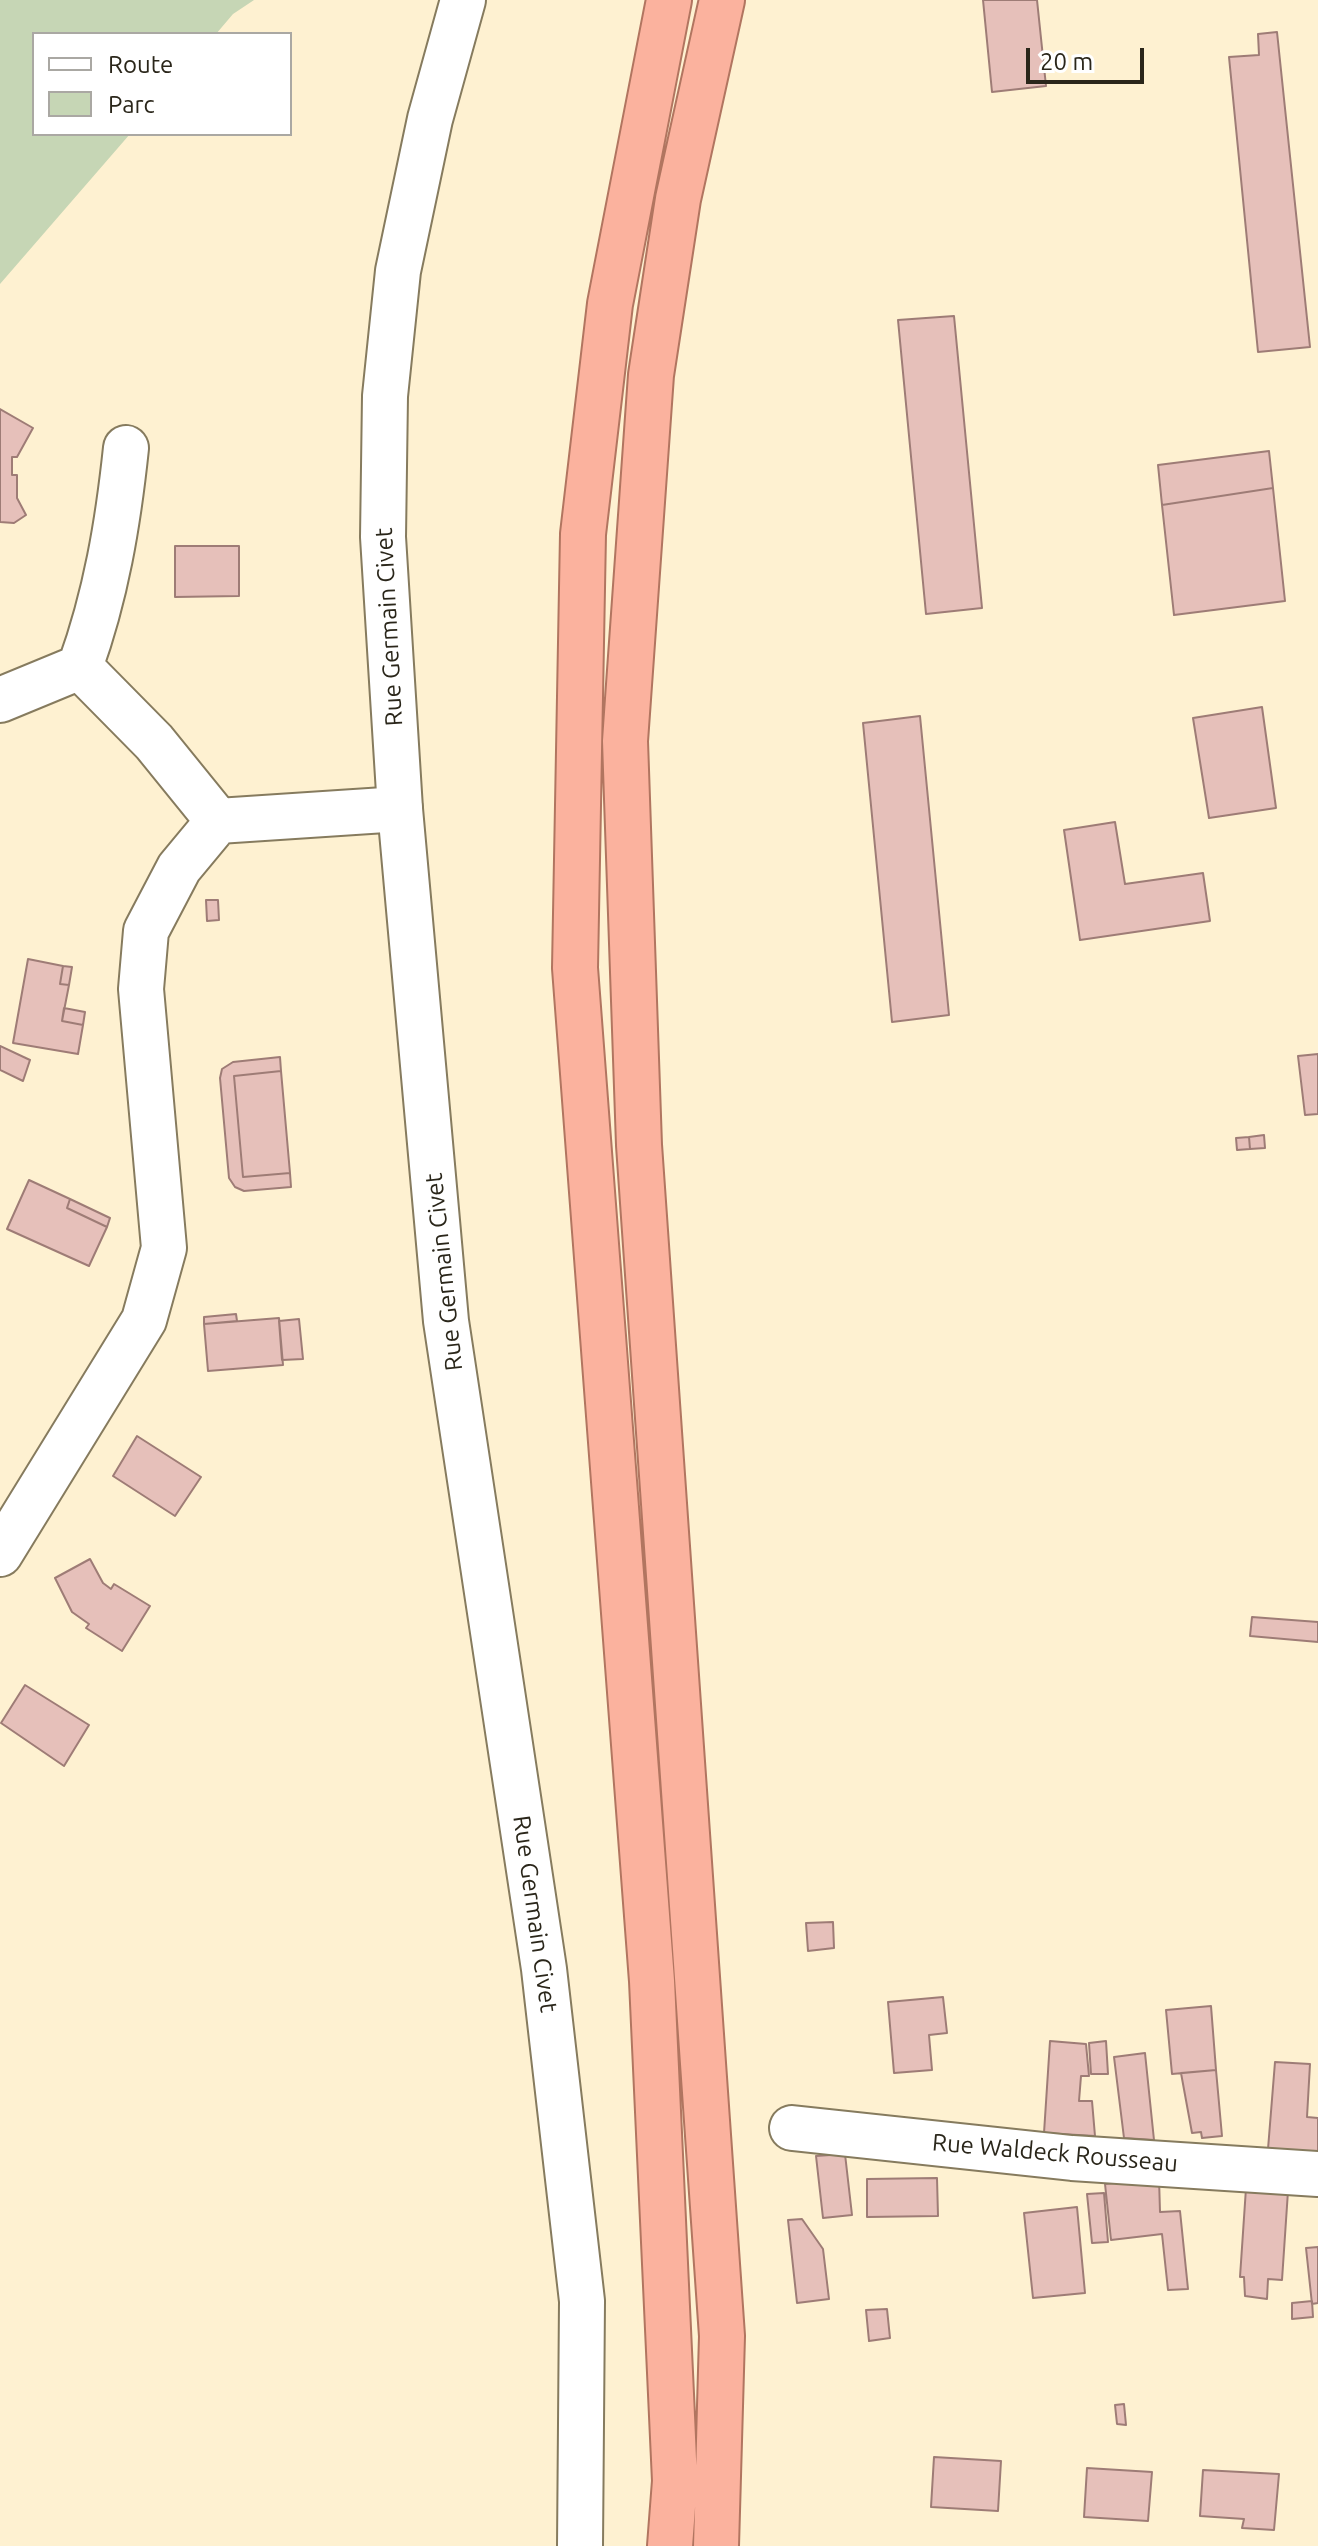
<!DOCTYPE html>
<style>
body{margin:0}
#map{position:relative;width:1318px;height:2546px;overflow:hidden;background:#fef1d1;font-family:Ubuntu,sans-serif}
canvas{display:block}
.legend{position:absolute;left:32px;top:32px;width:260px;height:104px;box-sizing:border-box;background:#fff;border:2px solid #aaa8a3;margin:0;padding:10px 14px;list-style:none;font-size:24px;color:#2a261a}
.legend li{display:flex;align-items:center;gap:16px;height:40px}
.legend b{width:40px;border:2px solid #aaa8a3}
.scale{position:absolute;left:1026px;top:48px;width:118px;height:36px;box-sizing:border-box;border:4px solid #2a261a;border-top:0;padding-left:10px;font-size:24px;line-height:28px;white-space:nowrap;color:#2a261a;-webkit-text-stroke:6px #fff;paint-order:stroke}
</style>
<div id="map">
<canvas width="1318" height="2546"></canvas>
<ul class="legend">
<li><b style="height:10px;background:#fff"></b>Route</li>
<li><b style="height:22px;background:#c6d6b5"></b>Parc</li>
</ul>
<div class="scale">20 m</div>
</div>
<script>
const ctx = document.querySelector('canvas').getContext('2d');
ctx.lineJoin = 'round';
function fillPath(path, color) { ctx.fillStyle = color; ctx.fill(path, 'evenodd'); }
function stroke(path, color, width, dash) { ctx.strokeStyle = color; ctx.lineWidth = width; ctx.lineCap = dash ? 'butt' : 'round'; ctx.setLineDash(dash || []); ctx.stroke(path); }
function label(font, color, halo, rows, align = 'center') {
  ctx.font = font + ' Ubuntu,sans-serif'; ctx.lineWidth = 6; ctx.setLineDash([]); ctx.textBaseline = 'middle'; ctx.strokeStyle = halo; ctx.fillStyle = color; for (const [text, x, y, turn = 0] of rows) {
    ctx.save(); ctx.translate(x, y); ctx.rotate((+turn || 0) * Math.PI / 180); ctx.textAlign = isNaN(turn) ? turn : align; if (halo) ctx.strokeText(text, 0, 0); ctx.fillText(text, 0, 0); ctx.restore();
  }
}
const green = new Path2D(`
 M0,0H254L233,14L216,34H34V134H130L0,284Z`);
const building = new Path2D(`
 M983,0H1037L1046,86L992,92Z
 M1277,32L1310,347L1258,352L1229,57L1259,55L1258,34Z
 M954,316L982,608L926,614L898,320Z
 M0,409L33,428L17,457H12V475H17V498L26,515L14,523L0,522Z
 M1269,451L1273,488L1162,505L1158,465Z
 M1273,488L1285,601L1174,615L1162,505Z
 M175,546H239V596L175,597Z
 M1262,707L1276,808L1209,818L1193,718Z
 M920,716L949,1015L892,1022L863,723Z
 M1115,822L1125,884L1203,873L1210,921L1080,940L1064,830Z
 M206,900H218L219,920L207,921Z
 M28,959L63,966L60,984L69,985L62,1021L83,1025L78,1054L13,1043Z
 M63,966L72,967L69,985L60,984Z
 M64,1008L85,1012L83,1025L62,1021Z
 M0,1046L30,1060L23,1081L0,1070Z
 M1318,1054V1114L1305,1115L1298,1056Z
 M280,1057L281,1071L234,1076L243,1177L290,1173L291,1187L244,1191L235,1187L229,1178L220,1078L222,1069L233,1062Z
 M281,1071L290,1173L243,1177L234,1076Z
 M1264,1135L1265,1148L1250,1149L1249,1137Z
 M1249,1137L1250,1149L1237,1150L1236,1138Z
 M29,1180L70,1199L67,1208L107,1227L89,1266L7,1229Z
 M70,1199L110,1218L107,1227L67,1208Z
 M236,1314L237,1321L204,1324V1317Z
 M279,1318L283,1365L208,1371L204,1324Z
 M299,1319L303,1359L282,1360L279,1321Z
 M137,1436L201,1477L175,1516L113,1476Z
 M90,1559L103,1583L111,1589L114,1584L150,1606L122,1651L86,1628L89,1624L72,1612L55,1578Z
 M1252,1617L1318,1622V1642L1250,1636Z
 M25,1685L89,1725L64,1766L1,1723Z
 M833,1922L834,1948L808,1951L806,1923Z
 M943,1997L947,2033L929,2035L932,2070L894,2073L888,2002Z
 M1211,2006L1216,2070L1172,2074L1166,2010Z
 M1050,2041L1086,2044L1089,2076H1081L1079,2101H1092L1095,2136L1044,2133Z
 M1106,2041L1108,2074H1091L1089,2043Z
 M1145,2053L1154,2140L1124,2138L1114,2057Z
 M1275,2062L1310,2064L1307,2117L1318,2118V2153L1268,2149Z
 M1216,2070L1222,2136L1202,2138L1201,2132L1192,2133L1181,2073Z
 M845,2154L852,2215L823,2218L816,2156Z
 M937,2178L938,2216L867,2217V2179Z
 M1159,2178L1160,2212L1180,2211L1188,2289L1168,2290L1162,2234L1111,2240L1105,2184Z
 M1246,2188L1288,2191L1282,2280L1268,2279L1267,2299L1245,2296L1244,2277H1240Z
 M1104,2193L1108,2242L1092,2243L1087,2194Z
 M1077,2207L1085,2293L1033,2298L1024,2213Z
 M802,2219L823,2249L829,2299L797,2303L788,2220Z
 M1318,2247V2303L1312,2304L1306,2248Z
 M1312,2301L1313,2317L1292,2319V2303Z
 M887,2309L890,2338L869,2341L866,2310Z
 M1124,2404L1126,2425L1117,2424L1115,2405Z
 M934,2457L1001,2461L998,2511L931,2507Z
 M1087,2468L1152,2472L1148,2521L1084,2517Z
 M1203,2470L1279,2474L1274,2530L1242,2528L1244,2519L1200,2516Z`);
const minor = new Path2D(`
 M126,448C118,524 106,595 80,667L154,742L218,821
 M0,700L80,667
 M0,1554L144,1320L164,1248L141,989L146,931L179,868L218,821L400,809
 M792,2128L1072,2158L1318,2174`);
const tertiary = new Path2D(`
 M463,0L430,119L398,271L385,396L383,537L400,809L446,1321L544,1969L582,2301L580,2546`);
const trunk = new Path2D(`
 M669,0L610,304L583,534L575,968L652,1981L675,2481L670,2546
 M716,2546L722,2336L639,1145L625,741L651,375L678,199L722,0`);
const streetNames = [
 ["Rue Germain Civet",389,627,-93],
 ["Rue Germain Civet",444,1272,-96],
 ["Rue Germain Civet",535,1914,82],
 ["Rue Waldeck Rousseau",1055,2153,5]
];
fillPath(green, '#c6d6b5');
fillPath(building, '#e6c0ba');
stroke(building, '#9e7c76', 2);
stroke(minor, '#867b5e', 48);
stroke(tertiary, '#867b5e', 48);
stroke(trunk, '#b17560', 48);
stroke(minor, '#fff', 44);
stroke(tertiary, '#fff', 44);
stroke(trunk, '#fbb29e', 44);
label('24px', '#2a261a', '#fff', streetNames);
</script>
